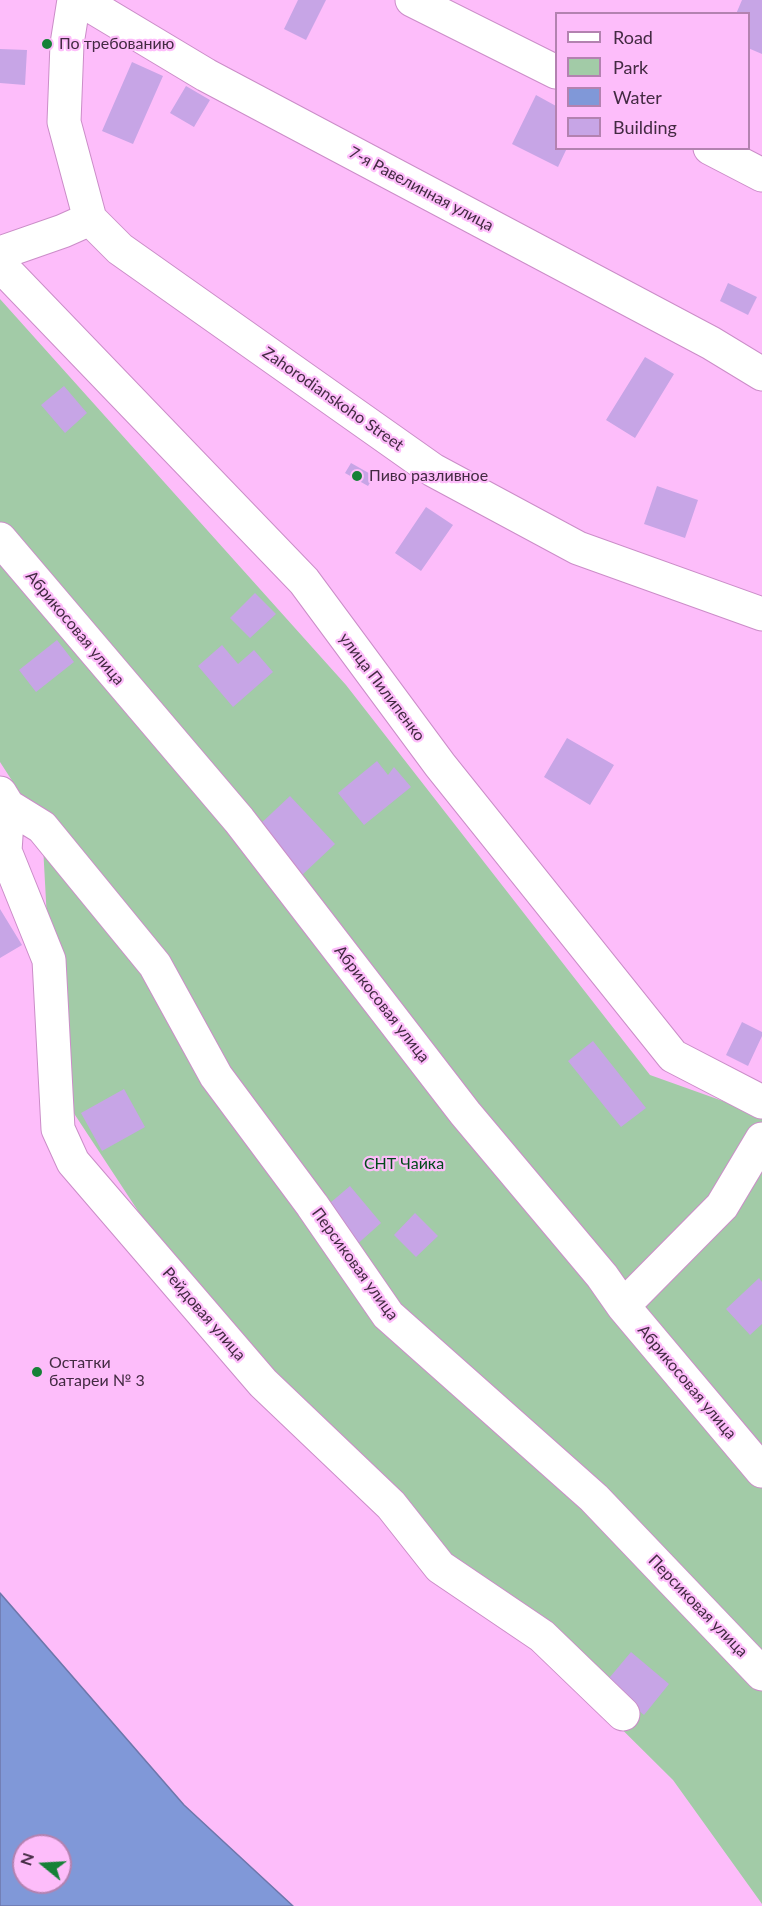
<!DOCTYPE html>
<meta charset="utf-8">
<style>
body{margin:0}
#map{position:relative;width:762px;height:1906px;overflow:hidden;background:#fdbdfa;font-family:Lato,sans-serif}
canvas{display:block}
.legend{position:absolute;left:555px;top:12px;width:195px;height:138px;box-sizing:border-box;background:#fdbdfa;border:2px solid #b382b0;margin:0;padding:8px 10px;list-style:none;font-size:18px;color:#432a42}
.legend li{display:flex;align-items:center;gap:12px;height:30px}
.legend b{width:30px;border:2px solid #b382b0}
.north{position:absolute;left:12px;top:1834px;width:60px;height:60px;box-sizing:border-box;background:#fdbdfa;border:2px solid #b382b0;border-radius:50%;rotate:288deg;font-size:16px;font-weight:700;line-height:24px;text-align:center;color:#432a42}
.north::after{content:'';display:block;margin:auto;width:21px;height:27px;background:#158136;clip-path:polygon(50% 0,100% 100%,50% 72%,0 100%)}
</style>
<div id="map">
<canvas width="762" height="1906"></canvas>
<ul class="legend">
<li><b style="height:8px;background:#fff"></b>Road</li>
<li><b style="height:16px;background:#a2cba7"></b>Park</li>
<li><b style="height:16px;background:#8098d8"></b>Water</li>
<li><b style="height:16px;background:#c7a5e6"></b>Building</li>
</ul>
<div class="north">N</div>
</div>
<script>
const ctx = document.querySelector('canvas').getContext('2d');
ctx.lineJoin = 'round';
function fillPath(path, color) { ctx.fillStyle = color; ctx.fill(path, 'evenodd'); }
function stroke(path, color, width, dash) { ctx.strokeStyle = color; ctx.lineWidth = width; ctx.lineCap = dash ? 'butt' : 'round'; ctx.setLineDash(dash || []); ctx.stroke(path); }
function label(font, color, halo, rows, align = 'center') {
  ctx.font = font + ' Lato,sans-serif'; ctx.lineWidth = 4.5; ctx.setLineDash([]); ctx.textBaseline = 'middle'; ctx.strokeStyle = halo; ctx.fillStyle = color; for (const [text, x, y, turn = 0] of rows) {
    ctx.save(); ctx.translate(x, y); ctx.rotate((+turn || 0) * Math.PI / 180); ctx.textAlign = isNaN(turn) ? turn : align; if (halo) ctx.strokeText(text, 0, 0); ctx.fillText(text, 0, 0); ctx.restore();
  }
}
const green = new Path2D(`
 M0,299L346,685L650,1075L762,1115V1904L673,1780L211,1322L56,1086L42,827L0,762Z`);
const water = new Path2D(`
 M0,1593L184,1805L293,1906H0ZM24,1846H60V1882H24Z`);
const building = new Path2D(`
 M298,0H326L306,40L284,29Z
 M742,0H762V54L748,48V14H736Z
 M0,49L27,50L25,85L0,83Z
 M132,62L163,76L133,144L102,131Z
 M186,86L210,100L194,127L170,113Z
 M536,95L556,106V148H567L558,167L512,144Z
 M728,283L757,297L748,315L720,301Z
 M645,357L674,374L635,438L606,420Z
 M64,386L87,413L65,433L41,405Z
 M351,463L374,476L368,486L345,473Z
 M657,486L698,500L685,538L644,524Z
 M426,507L453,525L421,571L395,553Z
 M255,593L276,614L250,638L230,618Z
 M57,640L74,662L36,692L19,670Z
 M222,645L238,664L254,650L273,672L233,707L198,666Z
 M567,738L614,765L590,805L544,777Z
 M377,761L388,775L394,767L411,787L364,825L338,793Z
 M290,796L335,844L301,876L256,828Z
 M0,909L22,945L0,958Z
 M742,1022L762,1032V1036L748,1066L726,1055Z
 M593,1041L646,1108L621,1127L568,1061Z
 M124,1089L145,1127L102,1151L81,1113Z
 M350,1186L381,1223L354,1247L323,1209Z
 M415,1213L438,1236L416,1257L394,1235Z
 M759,1278L762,1282V1324L750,1335L726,1309Z
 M631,1652L669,1684L644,1715L605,1683Z`);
const minor = new Path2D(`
 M74,0L67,44L64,122L90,219
 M81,0L206,75L711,343L762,374
 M412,0L556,72
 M710,148L762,175
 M90,219L120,249L433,470L578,548L762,614
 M0,253L63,231L90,219
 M0,265L304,581L440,765L673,1056L762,1102
 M0,539L239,820L465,1113L602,1276L623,1306L762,1471
 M0,793L8,806L5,851L49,960L58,1129L73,1162L263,1383L391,1505L440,1567L542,1636L623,1714
 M8,806L42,827L155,965L216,1076L312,1205L388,1315L594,1498L762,1674
 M623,1306L722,1206L762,1139`);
const markers = [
 [47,44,6,"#158136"],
 [357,476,6,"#158136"],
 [37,1372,6,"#158136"]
];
const poiNames = [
 ["По требованию",59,44],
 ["Пиво разливное",369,476],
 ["Остатки",49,1363],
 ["батареи № 3",49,1381]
];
const streetNames = [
 ["7-я Равелинная улица",421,189,28],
 ["Zahorodianskoho Street",333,399,35],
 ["Абрикосовая улица",75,628,50],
 ["улица Пилипенко",382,687,53],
 ["Абрикосовая улица",382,1004,52],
 ["Персиковая улица",355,1264,54],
 ["Рейдовая улица",204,1314,49],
 ["Абрикосовая улица",687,1382,50],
 ["Персиковая улица",698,1606,46]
];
const parkNames = [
 ["СНТ Чайка",404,1164]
];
fillPath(green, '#a2cba7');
fillPath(water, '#8098d8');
stroke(water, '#6e77ab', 1.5);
fillPath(building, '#c7a5e6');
stroke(minor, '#cb8dc8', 35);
stroke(minor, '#fff', 33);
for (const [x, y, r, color] of markers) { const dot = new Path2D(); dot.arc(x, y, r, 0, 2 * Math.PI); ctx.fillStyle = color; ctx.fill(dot); stroke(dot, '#fdbdfa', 2); }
label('16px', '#432a42', '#fdbdfa', poiNames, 'left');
label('16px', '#432a42', '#fdbdfa', streetNames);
label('16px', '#004a19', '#fdbdfa', parkNames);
</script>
